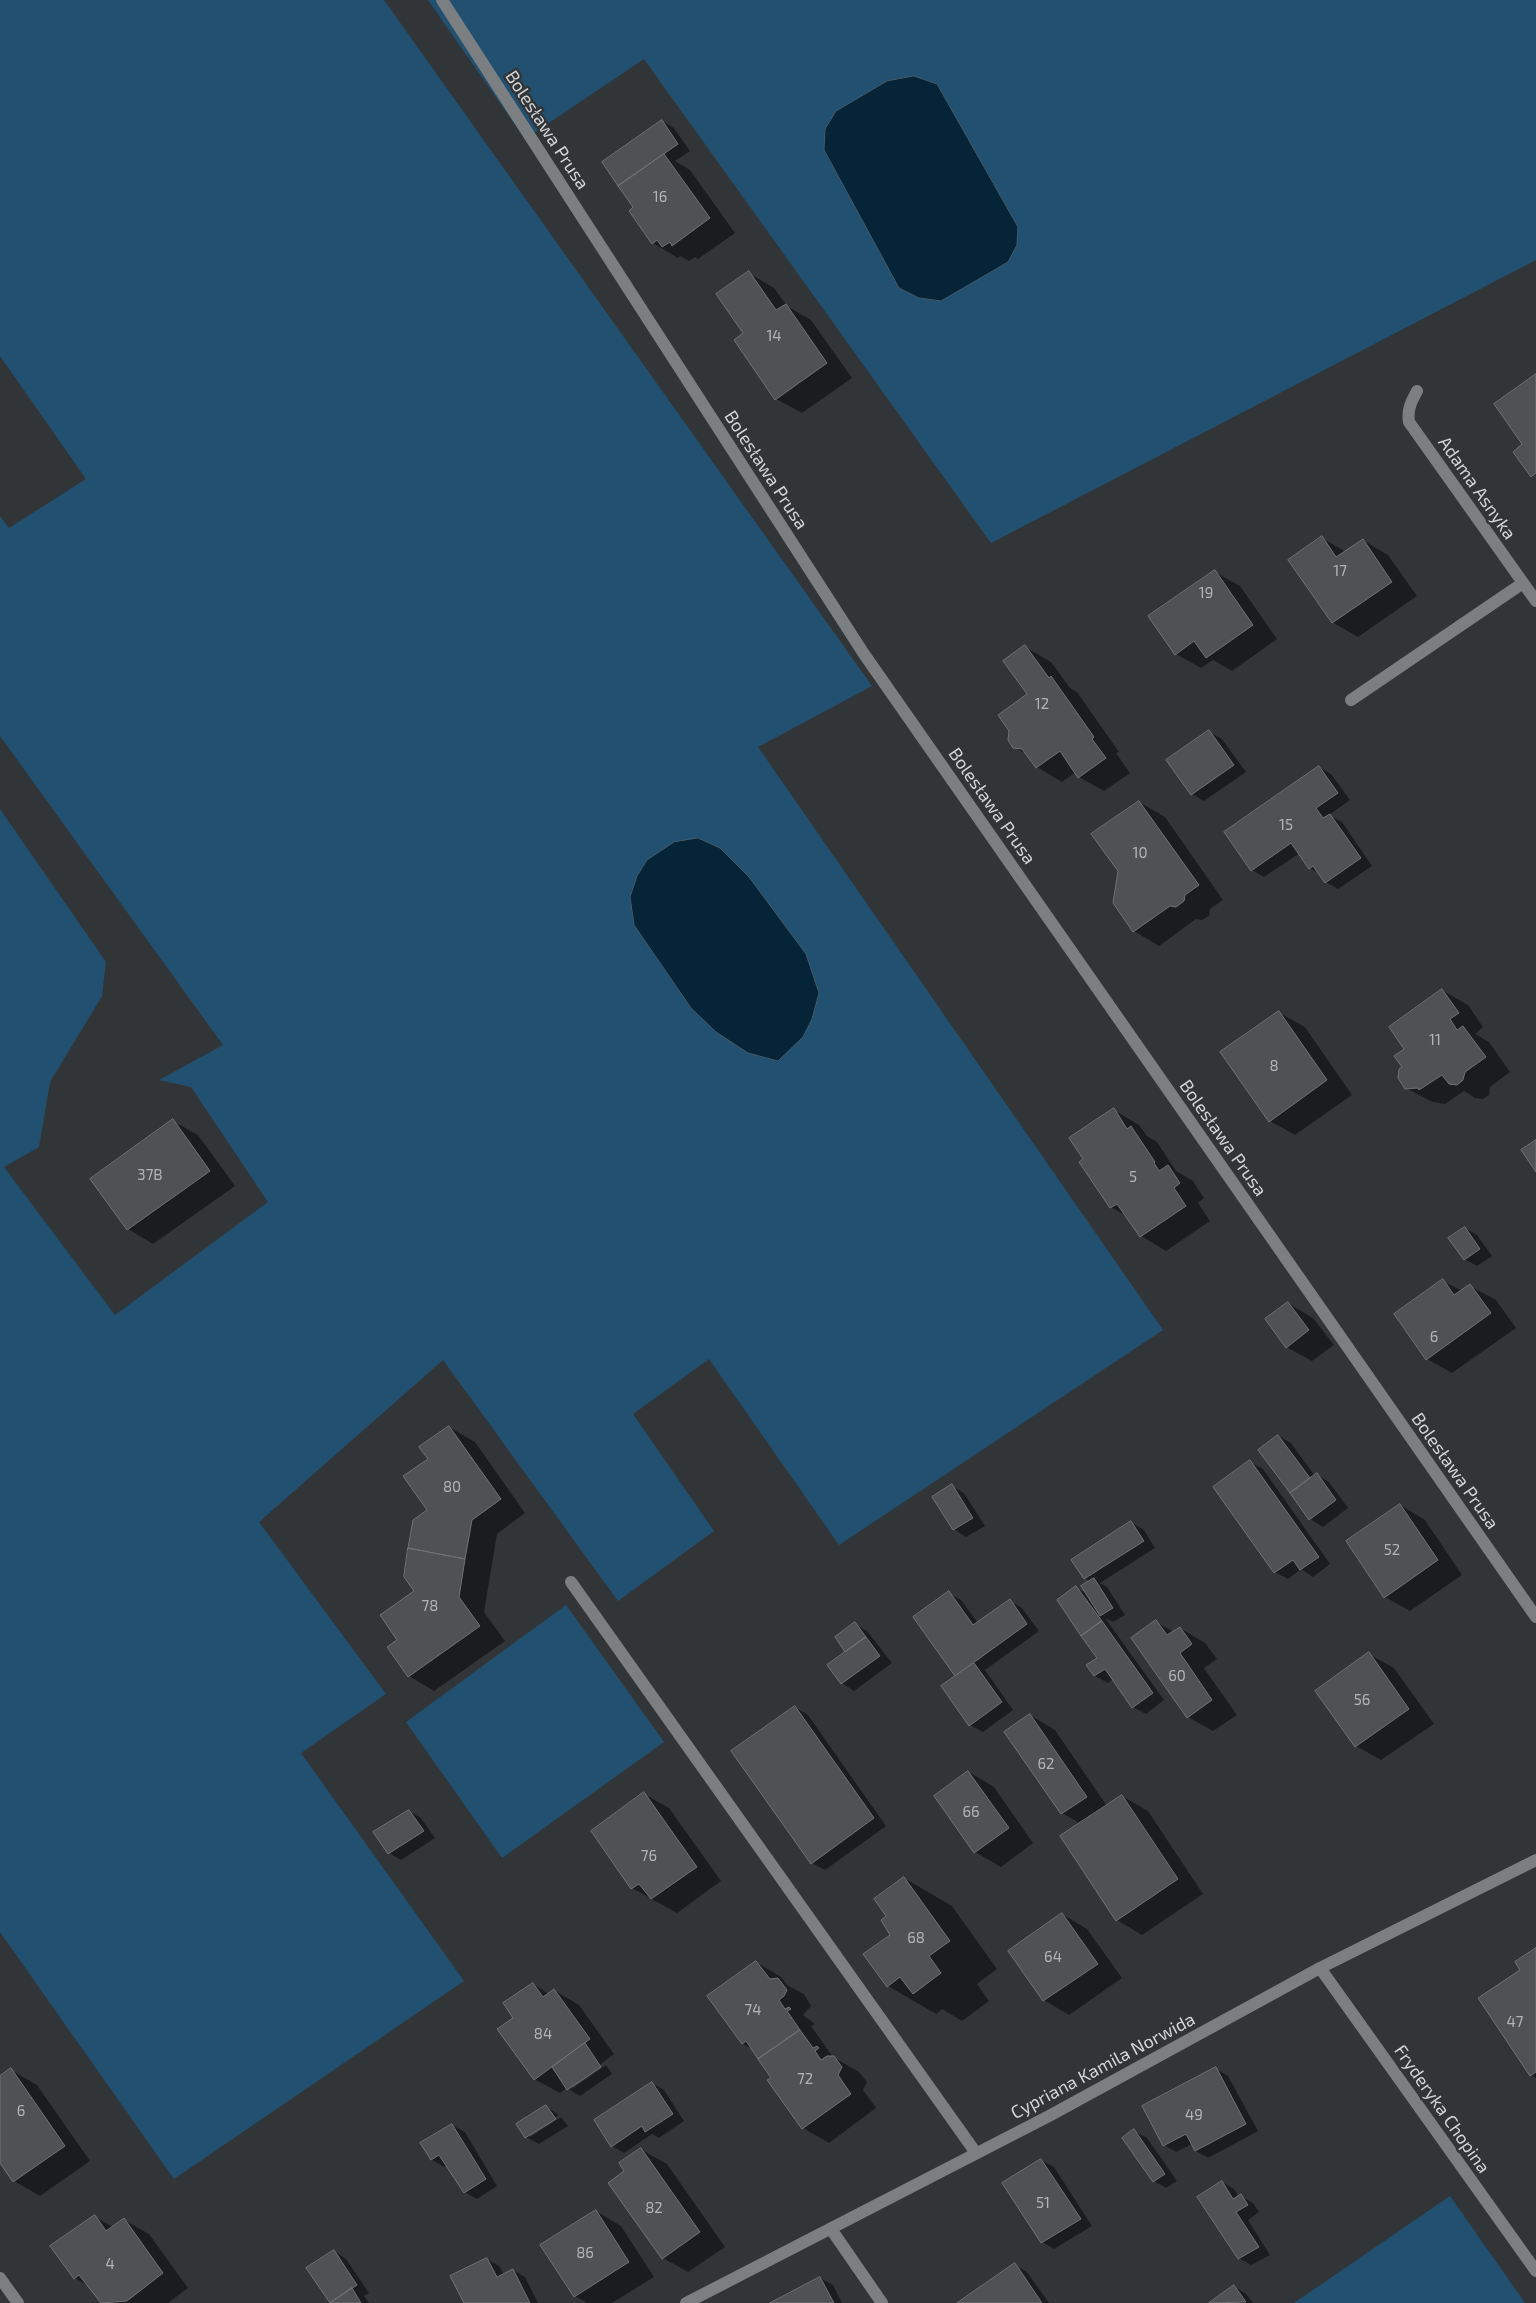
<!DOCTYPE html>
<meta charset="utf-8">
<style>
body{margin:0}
canvas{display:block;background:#323537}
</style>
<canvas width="1536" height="2303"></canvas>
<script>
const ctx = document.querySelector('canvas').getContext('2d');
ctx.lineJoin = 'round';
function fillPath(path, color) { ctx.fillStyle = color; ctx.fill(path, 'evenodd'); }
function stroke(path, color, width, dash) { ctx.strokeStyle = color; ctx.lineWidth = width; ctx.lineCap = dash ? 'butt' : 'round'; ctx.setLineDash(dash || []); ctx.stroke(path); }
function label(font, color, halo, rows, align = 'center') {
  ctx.font = font + ' "Exo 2",sans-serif'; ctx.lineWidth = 5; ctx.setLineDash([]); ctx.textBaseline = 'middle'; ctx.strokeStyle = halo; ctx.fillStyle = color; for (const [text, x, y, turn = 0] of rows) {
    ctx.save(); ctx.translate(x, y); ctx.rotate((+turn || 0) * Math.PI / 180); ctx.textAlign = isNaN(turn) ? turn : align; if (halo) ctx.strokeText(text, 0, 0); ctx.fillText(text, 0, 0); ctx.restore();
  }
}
const green = new Path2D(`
 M0,0H384L872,686L758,747L1163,1330L839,1545L709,1359L633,1414L714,1531L618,1601L443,1360L259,1522L386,1694L301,1753L464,1981L174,2179L0,1932V809L106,962L102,996L50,1082L39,1147L4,1167L115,1315L268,1202L191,1087L159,1080L223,1045L0,736V516L9,528L86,479L0,356ZM630,897L691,1008L634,925Z
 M428,0H1536V260L991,543L644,59L525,139ZM937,84L1018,227L1008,262L941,301L919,298L899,288L824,150Z
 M566,1605L664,1742L502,1858L406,1722Z
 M1450,2196L1525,2303H1294Z`);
const water = new Path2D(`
 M914,76L937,84L1018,227L1017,245L1008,262L941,301L919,298L899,288L824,150L825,129L836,111L887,81Z
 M698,838L720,848L749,877L806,954L819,993L812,1019L803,1037L778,1061L748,1053L716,1032L691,1008L634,925L630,897L637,876L647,860L674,842Z`);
const shadow = new Path2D(`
 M662,121L674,128L690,151L675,161L690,170L735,233L698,259L695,257L689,261L680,256L678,258L653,243L635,207L603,163Z
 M749,273L774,288L787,306L811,320L852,378L802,413L776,399L745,333Z
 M1322,538L1346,552L1363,540L1388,555L1417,596L1358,637L1332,622Z
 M1215,572L1240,586L1277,639L1232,671L1213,660L1201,668L1176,654Z
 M1025,647L1051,662L1070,688L1077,692L1119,752L1116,753L1130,773L1104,791L1079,777L1076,772L1062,782L1037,767L1028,755L1014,747L1029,695Z
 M1209,732L1222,739L1246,772L1204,801L1192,794Z
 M1319,767L1331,774L1350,800L1329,815L1342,822L1372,866L1338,889L1326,882L1320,874L1310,868L1300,853L1264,877L1252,870Z
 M1139,802L1165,817L1223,900L1210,909L1209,916L1202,920L1196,919L1159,946L1134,931Z
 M1442,990L1468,1005L1483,1027L1475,1034L1489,1042L1510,1072L1490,1087L1489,1095L1483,1099L1475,1098L1464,1091L1445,1104L1432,1102L1406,1088L1404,1068L1406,1049Z
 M1280,1013L1305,1027L1352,1095L1295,1135L1270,1121Z
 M1114,1110L1139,1125L1147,1136L1157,1142L1176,1171L1193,1181L1204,1198L1198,1203L1210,1221L1166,1251L1141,1236L1126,1216L1111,1207Z
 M173,1121L198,1135L235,1186L153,1244L128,1229Z
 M1465,1228L1477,1235L1492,1256L1477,1266L1464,1259Z
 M1443,1281L1462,1291L1470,1286L1496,1300L1516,1328L1452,1373L1427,1359Z
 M1288,1303L1313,1318L1334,1345L1312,1361L1286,1347Z
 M449,1427L475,1442L525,1513L497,1534L484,1612L505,1641L434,1691L409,1676L389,1647L399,1640L416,1591L429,1510V1459Z
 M1279,1436L1291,1443L1315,1476L1317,1475L1329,1482L1348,1508L1323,1527L1310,1519L1260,1450Z
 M1250,1462L1263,1469L1330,1564L1313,1577L1301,1569L1288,1579L1275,1572Z
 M952,1486L964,1493L985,1526L966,1537L954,1529Z
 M1400,1505L1425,1520L1462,1575L1410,1611L1385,1597Z
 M1131,1522L1144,1530L1155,1548L1100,1583L1107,1587L1125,1615L1113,1622L1105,1618L1164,1700L1146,1714L1133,1707L1113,1679L1108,1683L1095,1676L1088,1666L1099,1658L1076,1588L1088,1594L1091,1582L1085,1578Z
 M949,1593L961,1600L978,1623L1010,1601L1022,1608L1039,1631L985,1670L1013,1710L983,1732L970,1725L943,1686L957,1676L915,1617Z
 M1156,1622L1174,1632L1180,1628L1205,1643L1217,1659L1204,1668L1237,1715L1213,1731L1188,1717Z
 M855,1624L867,1631L892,1663L854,1691L842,1683L847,1652L837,1638Z
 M1369,1654L1394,1668L1434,1724L1381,1760L1356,1746Z
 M795,1707L808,1715L886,1826L825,1870L812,1863Z
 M1030,1715L1055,1730L1107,1806L1122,1796L1148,1811L1203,1894L1142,1935L1117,1920L1081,1824L1062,1813Z
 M969,1772L994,1787L1033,1843L1001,1867L975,1852L936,1796Z
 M644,1794L669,1808L721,1881L677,1913L632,1888L593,1831Z
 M409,1811L421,1818L435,1838L401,1860L389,1853Z
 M904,1878L952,1906L997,1969L977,1984L989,2001L962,2021L942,2009L936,2014L888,1986L892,1935L888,1916Z
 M1062,1914L1087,1929L1122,1978L1069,2015L1044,2000L1010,1952Z
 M1536,1949V2078L1531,2075L1522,1970Z
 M756,1962L781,1977L787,1985L804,1994L811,2006L803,2015L815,2024L811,2026L833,2057L859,2072L867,2082L863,2090L876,2108L829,2143L803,2128L752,2049L742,2043Z
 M533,1984L549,1994L554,1990L579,2005L614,2054L572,2086V2089L606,2065L612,2074L580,2096L567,2088L560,2093L534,2079L514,2018Z
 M1216,2069L1228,2076L1258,2131L1208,2158L1196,2151L1192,2144L1176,2152L1164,2145Z
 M11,2070L37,2085L90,2161L40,2196L14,2181L0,2161V2078Z
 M652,2083L664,2090L684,2121L659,2138L652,2134L624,2153L612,2146Z
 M546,2106L559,2115L530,2134V2137L561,2117L568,2126L539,2144L526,2137Z
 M452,2125L465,2132L497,2186L477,2199L464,2192L447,2165L444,2167L432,2160L422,2143Z
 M1134,2131L1147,2138L1177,2181L1166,2188L1154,2181Z
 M642,2150L667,2164L725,2247L688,2272L663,2258L626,2172Z
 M1041,2160L1054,2167L1092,2226L1054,2249L1042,2242Z
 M1222,2182L1234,2189L1239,2197L1241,2196L1253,2203L1259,2212L1248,2220L1270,2255L1251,2265L1239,2258Z
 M596,2211L621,2226L654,2277L612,2303H587L575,2296Z
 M95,2217L113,2227L124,2220L149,2234L188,2288L168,2303H102L90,2287L75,2278Z
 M334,2251L346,2259L369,2293L364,2296L369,2303H331Z
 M487,2259L499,2266L504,2275L513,2270L525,2277L538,2303H465Z
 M1015,2265L1027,2272L1049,2303H959Z
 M820,2278L833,2285L842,2303H773Z
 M1234,2286L1246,2294L1253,2303H1211Z`);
const building = new Path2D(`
 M662,120L678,144L618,186L602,162Z
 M664,154L710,218L672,246L670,242L662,247L657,240L652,244L629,211L633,207L618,186Z
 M749,271L776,310L786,304L827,363L775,400L734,340L743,333L716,294Z
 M1536,374V473L1531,477L1513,452L1522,444L1494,404Z
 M1322,536L1336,557L1363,539L1392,582L1332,623L1288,560Z
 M1215,570L1253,625L1206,658L1194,641L1175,655L1148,616Z
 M1025,645L1049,678L1051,676L1094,737L1092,739L1106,758L1078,778L1060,751L1036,768L1022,749L1013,748L1008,740L1009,731L998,715L1027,694L1003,661Z
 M1209,730L1234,765L1191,795L1166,760Z
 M1319,766L1338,793L1316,808L1323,818L1330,814L1361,858L1325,883L1313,866L1309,869L1291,843L1251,871L1224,832Z
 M1139,801L1199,885L1185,895L1184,901L1176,907L1170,906L1133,932L1113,903L1118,871L1091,834Z
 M1442,989L1459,1013L1450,1019L1457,1030L1463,1026L1486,1057L1465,1072L1463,1080L1457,1085L1449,1084L1442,1075L1419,1090L1418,1088L1405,1089L1398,1078L1399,1069L1402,1067L1394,1056L1404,1049L1389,1027Z
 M1279,1011L1327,1080L1269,1122L1220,1052Z
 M1114,1108L1127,1129L1131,1126L1155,1162L1154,1163L1159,1171L1168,1165L1180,1183L1174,1188L1186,1206L1140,1237L1117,1204L1110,1208L1079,1162L1083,1159L1069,1138Z
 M173,1119L210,1171L127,1230L90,1179Z
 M1536,1140V1172L1521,1150Z
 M1465,1227L1480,1249L1464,1260L1448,1238Z
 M1443,1279L1454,1295L1470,1284L1491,1313L1426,1360L1394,1314Z
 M1288,1302L1309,1330L1286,1348L1265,1319Z
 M449,1426L501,1499L472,1520L465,1559L408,1548L413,1520L427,1510L403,1476L428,1459L419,1447Z
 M1278,1435L1310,1478L1290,1493L1258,1450Z
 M1250,1460L1319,1557L1300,1570L1293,1560L1274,1573L1213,1487Z
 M1317,1473L1336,1500L1309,1520L1290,1493Z
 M952,1484L973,1518L953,1530L932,1497Z
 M1400,1504L1438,1560L1384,1598L1346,1541Z
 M1131,1521L1144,1541L1084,1579L1071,1560Z
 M408,1548L465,1559L459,1597L480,1626L408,1677L387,1647L397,1640L380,1615L414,1591L404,1577Z
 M1094,1578L1113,1608L1100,1616L1081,1586Z
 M1076,1586L1102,1621L1081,1636L1057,1600Z
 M949,1591L973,1625L1010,1599L1027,1624L955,1676L913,1617Z
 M1156,1620L1167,1635L1180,1627L1192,1644L1180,1653L1212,1700L1187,1718L1131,1638Z
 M1102,1621L1153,1693L1132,1708L1105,1669L1094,1676L1086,1665L1097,1658L1081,1636Z
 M855,1622L866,1637L845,1652L835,1637Z
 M866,1637L880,1656L841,1684L827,1665Z
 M1369,1652L1409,1709L1355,1747L1315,1691Z
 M974,1663L1002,1702L969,1726L941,1686Z
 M795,1706L874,1818L811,1864L731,1751Z
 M1030,1714L1087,1797L1061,1814L1004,1732Z
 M968,1771L1009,1828L974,1853L934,1796Z
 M644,1792L697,1867L651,1899L639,1884L631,1889L591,1831Z
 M1122,1795L1178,1879L1116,1921L1060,1836Z
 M409,1810L424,1831L388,1854L373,1832Z
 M904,1877L950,1941L929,1956L941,1973L913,1994L900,1977L887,1987L863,1954L890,1935L881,1920L886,1916L874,1899Z
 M1062,1913L1098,1964L1043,2001L1008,1951Z
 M1536,1948V2072L1530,2076L1478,1998L1520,1970L1515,1962Z
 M756,1961L770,1979L778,1978L787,1990L784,1996L779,2000L785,2009L789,2007L791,2009L787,2011L800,2030L758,2059L746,2041L742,2044L707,1996Z
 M533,1983L543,1997L554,1989L590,2039L534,2080L497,2029L513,2018L503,2003Z
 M800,2030L813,2048L817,2046L819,2048L815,2051L821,2060L827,2056H834L842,2067L838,2075L851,2094L802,2129L767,2080L771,2078L758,2059Z
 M585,2043L601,2067L567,2090L552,2067Z
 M1216,2067L1246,2124L1195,2151L1186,2134L1163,2146L1142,2106Z
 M11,2068L65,2146L13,2182L0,2163V2076Z
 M652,2082L673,2114L645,2132L642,2126L611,2147L594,2120Z
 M546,2105L556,2119L525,2138L516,2124Z
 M452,2124L486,2179L464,2193L439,2155L431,2160L420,2143Z
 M1134,2129L1165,2174L1153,2182L1122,2138Z
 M641,2148L700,2232L662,2259L608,2183L624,2171L619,2163Z
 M1041,2159L1081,2219L1041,2243L1002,2183Z
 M1222,2181L1233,2199L1241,2194L1248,2205L1236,2212L1259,2247L1238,2259L1197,2197Z
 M596,2210L629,2262L574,2297L540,2245Z
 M95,2215L106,2231L124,2218L163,2273L127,2301L101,2303L79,2275L74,2279L50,2246Z
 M334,2250L357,2285L330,2303L306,2268Z
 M487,2258L497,2277L513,2269L530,2303H464L450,2276Z
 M1015,2263L1042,2303H957Z
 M820,2277L834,2303H770Z
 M1234,2285L1246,2302L1209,2303Z
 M352,2288L361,2303H330Z`);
const lane = new Path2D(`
 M1351,700L1523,583
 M571,1582L976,2153`);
const street = new Path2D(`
 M442,0L864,654L1536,1617
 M1417,391C1411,402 1407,410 1409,422L1536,601
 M1320,1968L1536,2271
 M831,2229L882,2303
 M0,2278L18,2303
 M686,2303L1049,2116L1320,1968L1536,1860`);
const numberNames = [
 ["16",660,197],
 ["14",774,336],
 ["17",1340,571],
 ["19",1206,593],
 ["12",1042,704],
 ["15",1286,825],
 ["10",1140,853],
 ["11",1435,1040],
 ["8",1274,1066],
 ["37B",150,1175],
 ["5",1133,1177],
 ["6",1434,1337],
 ["80",452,1487],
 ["52",1392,1550],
 ["78",430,1606],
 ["60",1177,1676],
 ["56",1362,1700],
 ["62",1046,1764],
 ["66",971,1812],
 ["76",649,1856],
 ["68",916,1938],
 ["64",1053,1957],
 ["74",753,2010],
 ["47",1515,2022],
 ["84",543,2034],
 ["72",805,2079],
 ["6",21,2111],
 ["49",1194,2115],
 ["51",1043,2203],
 ["82",654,2208],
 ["86",585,2253],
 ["4",110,2264]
];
const streetNames = [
 ["Bolesława Prusa",547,130,57],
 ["Bolesława Prusa",766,470,57],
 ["Adama Asnyka",1477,488,55],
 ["Bolesława Prusa",992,806,55],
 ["Bolesława Prusa",1223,1138,55],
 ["Bolesława Prusa",1455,1471,55],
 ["Cypriana Kamila Norwida",1103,2066,-28],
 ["Fryderyka Chopina",1442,2109,55]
];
fillPath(green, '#225070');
fillPath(water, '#062437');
stroke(water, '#445967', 1);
fillPath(shadow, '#0007');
fillPath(building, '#4f5254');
stroke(building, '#6f7275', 1);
stroke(lane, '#7c7f81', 12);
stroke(street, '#7c7f81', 12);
label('15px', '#b2b4b6', null, numberNames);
label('18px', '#d3d5d7', '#323537', streetNames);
</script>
